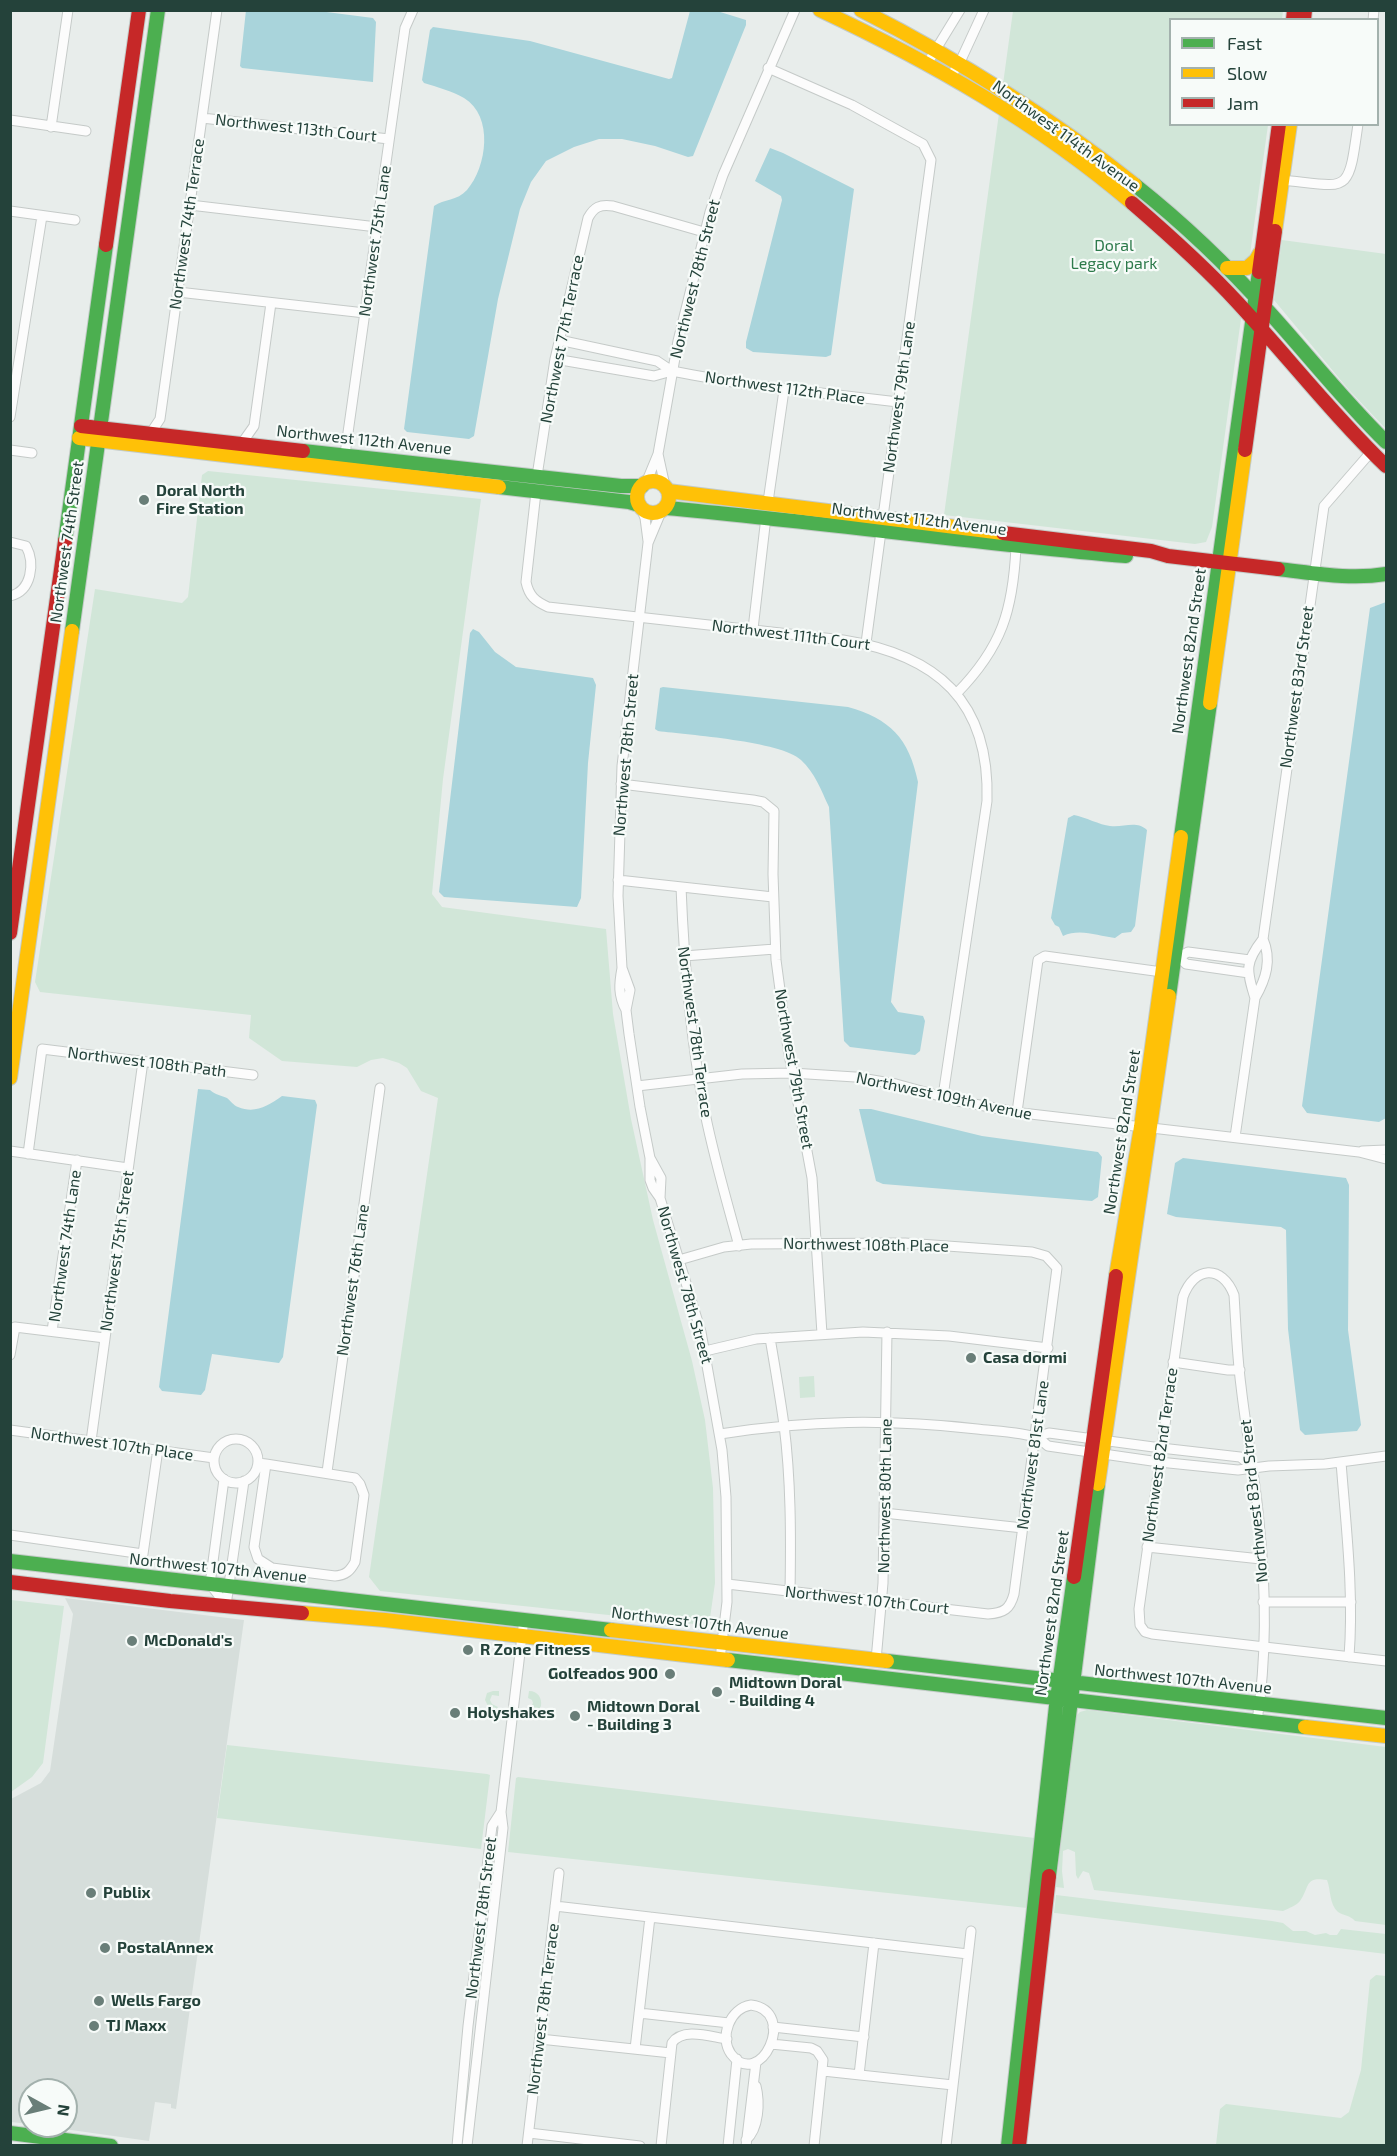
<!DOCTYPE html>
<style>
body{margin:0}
#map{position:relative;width:1397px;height:2156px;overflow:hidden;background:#e8edeb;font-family:"Exo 2",sans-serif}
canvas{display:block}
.frame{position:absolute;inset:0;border:12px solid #24423a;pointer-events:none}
.legend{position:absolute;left:1169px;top:18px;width:210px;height:108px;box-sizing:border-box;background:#f7fbf9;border:2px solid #a3b1ad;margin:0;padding:8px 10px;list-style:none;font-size:18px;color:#24423a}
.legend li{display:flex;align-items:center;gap:12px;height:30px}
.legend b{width:30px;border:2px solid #a3b1ad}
.north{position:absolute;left:18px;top:2078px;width:60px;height:60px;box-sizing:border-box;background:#f7fbf9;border:2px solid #a3b1ad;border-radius:50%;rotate:98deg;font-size:16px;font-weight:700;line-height:24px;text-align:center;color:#24423a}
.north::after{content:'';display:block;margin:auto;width:21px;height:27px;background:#697e78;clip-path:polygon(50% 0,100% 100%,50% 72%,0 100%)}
</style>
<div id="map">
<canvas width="1397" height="2156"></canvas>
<div class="frame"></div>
<ul class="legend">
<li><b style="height:8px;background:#4caf50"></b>Fast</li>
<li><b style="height:8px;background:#ffc107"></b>Slow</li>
<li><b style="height:8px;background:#c62828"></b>Jam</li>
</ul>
<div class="north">N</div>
</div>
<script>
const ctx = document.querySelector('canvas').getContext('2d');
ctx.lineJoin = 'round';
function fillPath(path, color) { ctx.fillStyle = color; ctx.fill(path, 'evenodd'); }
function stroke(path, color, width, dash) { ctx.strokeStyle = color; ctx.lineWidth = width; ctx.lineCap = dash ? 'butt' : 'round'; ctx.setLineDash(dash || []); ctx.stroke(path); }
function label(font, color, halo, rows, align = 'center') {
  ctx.font = font + ' "Exo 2",sans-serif'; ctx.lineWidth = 4.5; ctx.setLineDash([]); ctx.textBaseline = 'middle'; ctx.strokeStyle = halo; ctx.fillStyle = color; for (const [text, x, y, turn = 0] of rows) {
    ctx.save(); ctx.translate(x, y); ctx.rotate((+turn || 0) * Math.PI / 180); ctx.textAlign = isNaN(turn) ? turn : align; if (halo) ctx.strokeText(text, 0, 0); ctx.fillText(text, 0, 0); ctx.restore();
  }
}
const built = new Path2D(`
 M65,1598L244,1620L176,2109L171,2108V2104L155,2102L149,2141L43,2126H66V2090H30V2124L11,2122V1799L41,1783L50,1771L73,1614Z`);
const green = new Path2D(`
 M1013,11H1283L1282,19L1170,20V124L1268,125L1212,527L1206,542L1195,544L944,515Z
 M1282,240L1386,254V429L1348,389L1274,300Z
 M208,471L481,499L443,779L432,894L442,907L606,929L613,1014L631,1119L653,1220L692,1361L705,1420L713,1488L715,1583L710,1618L704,1625L380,1591L369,1577L438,1098L421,1091L407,1068L399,1063L383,1058L371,1060L357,1067L282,1061L249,1038L251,1015L40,992L35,982L95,589L182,603L188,597L202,475Z
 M814,1376L815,1397L800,1398L799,1377Z
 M11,1600L64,1606L43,1763L32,1777L11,1792Z
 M493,1691H499V1696L492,1695L490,1700L492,1704L498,1707L495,1711L497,1712L489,1708L485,1700L487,1693Z
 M529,1691C538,1691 542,1698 541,1706L535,1715L526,1719V1716H530V1713H527L533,1703L532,1700L528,1698Z
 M1087,1710L1386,1747V1925L1355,1921C1350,1915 1344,1916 1338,1912C1329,1904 1331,1890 1327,1880C1304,1876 1310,1887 1300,1901C1296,1906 1289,1908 1283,1911L1094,1890L1089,1873L1083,1871L1078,1879L1076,1875L1075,1852L1068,1849L1063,1851L1062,1871L1064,1888L1056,1887L1076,1716L1080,1712Z
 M227,1745L487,1774L490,1775L481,1849L217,1818Z
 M518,1777L1035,1838L1027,1908L508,1852L516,1778Z
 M1056,1895L1272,1921L1283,1923L1293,1931H1306L1315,1935L1326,1933L1330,1935H1337L1341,1929L1386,1934V1954L1055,1913H1054Z
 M1376,1975L1386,1976V2145H1216L1220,2109L1226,2104L1341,2118L1349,2112L1361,2070L1370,1980Z`);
const water = new Path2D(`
 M246,10H311L373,18L376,22L373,82L242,68L240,66Z
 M690,11H717L746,20V25L693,156L688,157L655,146L622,139H599L574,147L546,161L531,182L520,209L498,299L474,436L469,439L407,432L404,429L434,206C444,199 457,201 467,190C487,167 494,116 464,98C452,91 437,87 424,83L422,80L430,30L433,27L530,41L669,79L672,78Z
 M770,148L783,153L854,189L831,355L826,357L753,352L746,348V342L782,200L781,196L755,181Z
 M1386,602V1118L1379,1122L1307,1113L1302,1106L1370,608Z
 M473,629L479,632L495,652L516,667L593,678L596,685L588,763L581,898L577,907L444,897L439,892L470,633Z
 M663,687L848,707C890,719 909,738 918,782L891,1002L898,1012L923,1016L925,1021L920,1051L915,1055L850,1047L844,1041L829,807C821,790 815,773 801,760C781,741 688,735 658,731L655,729L660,688Z
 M1074,815C1085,817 1100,825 1110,826C1123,828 1136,820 1147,830L1135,926L1131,932L1122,933L1115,938C1098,936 1080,928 1063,936L1059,927L1055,925L1051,918L1068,818Z
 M198,1089L210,1090C216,1095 220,1095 227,1098C231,1101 233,1105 238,1107C255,1114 268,1106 282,1096L315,1100L317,1105L283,1357L279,1363L212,1354L205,1390L201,1395L162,1391L159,1387Z
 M859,1109H871L982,1136L1098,1152L1102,1157L1098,1197L1092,1201L883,1184L876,1181Z
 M1183,1158L1346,1178L1349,1185L1348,1330L1361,1425L1357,1431L1305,1435L1300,1430L1288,1329L1286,1230L1281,1227L1176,1217L1167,1214L1175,1163Z`);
const street = new Path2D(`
 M1373,20L1374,10
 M927,64L960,10
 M768,68L852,105L912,138L923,144L931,160L866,643
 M951,76L960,62L984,10
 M202,118L389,139
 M10,120L86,131
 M51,127L68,10
 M1282,180C1350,187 1348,196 1358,124
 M190,205L377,227
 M10,211L75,220
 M178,292L365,313
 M559,340L657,361L672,371L693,375L744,384L898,402
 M555,359L654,376L672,371
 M10,417L42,216
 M150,434L160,419L217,10
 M242,443L254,426L271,303
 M10,450L32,453
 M345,454L402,49L405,28L413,10
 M658,454L665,486
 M537,476L555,359L588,218C594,207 600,204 613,206L704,232
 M646,483L658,454L678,341L710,212L723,175L795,10
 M536,492L526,582C529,596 535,601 548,607L843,640C937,655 990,701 987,801L943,1096
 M768,502L784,390
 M641,508L645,518L648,541
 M661,512L648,543L622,766L618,896L622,968L630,990L626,1010L629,1034L640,1107L650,1158V1180L653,1188L660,1198L701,1332L722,1450L726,1497L727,1602L720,1659
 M10,542L26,546C35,563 32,591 10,596
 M753,629L766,517
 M957,693C1002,647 1013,610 1016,547
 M621,784L753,800L763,802L774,811L773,874L776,960L788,1049L812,1178L822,1334
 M618,880L773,897
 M681,887C684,963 690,1038 705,1113C714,1158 727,1202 739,1246
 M684,956L775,949
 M1170,956L1179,957L1186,964L1249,973
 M1179,957L1188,952L1250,960
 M622,968C619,984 618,995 626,1010
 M1255,998C1246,970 1245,962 1263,939
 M637,1086L742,1074L792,1073L855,1077L896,1084L958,1101L1022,1113L1359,1152L1386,1159
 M1017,1112L1038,960L1045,956L1162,972
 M1235,1137L1255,998C1266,979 1272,960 1263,939L1324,506L1371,452
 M10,1151L128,1168
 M1362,1151L1386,1150
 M28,1154L42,1049L253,1075
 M650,1158L661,1178L660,1198
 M679,1260L724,1247L751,1244L905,1243L1032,1252L1046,1256L1057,1268L1014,1594C1010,1609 1004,1613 988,1614L727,1584
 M52,1331L77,1160
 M770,1338C775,1367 780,1396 784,1425C791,1480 791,1536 790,1592
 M705,1351L756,1339L863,1332L949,1336L1048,1348
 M10,1355L15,1327L105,1338
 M1173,1362L1228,1370H1240
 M10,1430L214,1458
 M720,1434C809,1420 887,1419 977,1429C992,1431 1024,1432 1037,1438C1041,1440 1045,1443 1048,1446L1159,1462L1238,1470L1269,1466L1325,1464L1386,1456
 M1036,1437L1049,1433L1161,1448L1240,1457L1253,1467
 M214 1461a22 22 0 1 1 44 0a22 22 0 1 1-44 0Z
 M91,1441L143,1061
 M1341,1462C1346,1527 1354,1592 1349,1657
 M258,1463L266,1464L355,1478L360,1484L364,1495L355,1562C350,1571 346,1575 335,1576L272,1568L258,1559L254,1547L266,1464
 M327,1472L380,1088
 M224,1479L210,1584L226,1605
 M884,1513L1023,1528
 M10,1535L143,1554L158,1449
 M1147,1547L1261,1559
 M1263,1602H1351
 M226,1605L244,1481
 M876,1660L883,1583L887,1332
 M1257,1721C1267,1656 1266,1587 1259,1521C1255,1476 1246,1431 1241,1386C1237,1356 1236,1325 1234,1295C1222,1264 1194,1266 1183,1297L1139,1609L1140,1625L1145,1632L1152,1634L1386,1661
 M555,1906L968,1954
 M751,2005C799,2011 760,2092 731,2054C719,2037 730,2008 751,2005Z
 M639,2013L729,2023
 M773,2027L864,2037
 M540,2039L671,2053
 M771,2044L811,2048L817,2051L823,2060L814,2146
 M635,2049L650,1917
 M823,2071L953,2085
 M859,2075L874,1943
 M529,2133L640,2146
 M746,2140C759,2129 760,2102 756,2086
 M457,2146L468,2026L492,1826L501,1812
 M467,2146L503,1828L501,1812L524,1619
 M527,2146L559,1873
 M661,2146L672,2043C683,2027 711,2037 727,2039
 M728,2146L737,2059
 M746,2146L756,2062
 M946,2146L971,1931`);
const fast = new Path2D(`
 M1135,185C1183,223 1228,266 1269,312C1308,355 1344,401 1386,442
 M303,451L621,486H642
 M499,487L629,502L639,505
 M666,508C820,522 972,543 1126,556
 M65,541L106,245
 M1278,569C1314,573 1350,580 1386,574
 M72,631L158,10
 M1181,837L1259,272
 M1169,996L1210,703
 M10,1561L611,1630
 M728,1660L1305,1727
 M887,1661L1386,1718
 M1049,1876L1098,1484
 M10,2133L111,2146
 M1008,2146L1056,1706L1074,1577`);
const slow = new Path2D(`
 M820,10C931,62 1038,123 1132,203
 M861,10C959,60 1050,117 1135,185
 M1275,231L1290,124
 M1227,268H1247L1256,260L1260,253
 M79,438L499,487
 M637 497a16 16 0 1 1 32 0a16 16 0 1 1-32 0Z
 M668,491L1003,533
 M1210,703L1245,450
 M10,1078L72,631
 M1116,1276L1141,1127L1181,837
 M1098,1484L1169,996
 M302,1613L385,1620L728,1660
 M611,1630L887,1661
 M1305,1727L1386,1736`);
const jam = new Path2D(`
 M1293,20L1294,10
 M1304,20L1305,10
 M1132,203C1169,235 1205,267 1238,303C1288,357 1333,415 1386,466
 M106,245L139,10
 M1259,272L1279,124
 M81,426L303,451
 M1245,450L1275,231
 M1003,533L1151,551L1168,556L1278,569
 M10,933L65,541
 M1074,1577L1116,1276
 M10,1582L170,1601L302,1613
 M1019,2146L1049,1876`);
const markers = [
 [144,500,6,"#697e78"],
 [971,1358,6,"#697e78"],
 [132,1641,6,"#697e78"],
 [468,1650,6,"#697e78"],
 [670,1674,6,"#697e78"],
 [717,1692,6,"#697e78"],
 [455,1713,6,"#697e78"],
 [575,1716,6,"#697e78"],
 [91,1893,6,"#697e78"],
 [105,1948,6,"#697e78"],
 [99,2001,6,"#697e78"],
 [94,2026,6,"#697e78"]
];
const streetNames = [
 ["Northwest 113th Court",296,128,6],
 ["Northwest 114th Avenue",1066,136,36],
 ["Northwest 74th Terrace",187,224,-82],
 ["Northwest 75th Lane",375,241,-82],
 ["Northwest 78th Street",695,279,-76],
 ["Northwest 77th Terrace",562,339,-79],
 ["Northwest 112th Place",785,388,8],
 ["Northwest 79th Lane",899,397,-82],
 ["Northwest 112th Avenue",364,440,6],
 ["Northwest 112th Avenue",919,519,7],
 ["Northwest 74th Street",67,542,-82],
 ["Northwest 111th Court",791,635,7],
 ["Northwest 82nd Street",1189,651,-82],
 ["Northwest 83rd Street",1297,687,-82],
 ["Northwest 78th Street",626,755,-85],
 ["Northwest 78th Terrace",695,1032,82],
 ["Northwest 108th Path",147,1062,7],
 ["Northwest 79th Street",794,1069,80],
 ["Northwest 109th Avenue",944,1096,12],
 ["Northwest 82nd Street",1122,1132,-81],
 ["Northwest 108th Place",866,1245,1],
 ["Northwest 74th Lane",65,1246,-82],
 ["Northwest 75th Street",117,1251,-82],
 ["Northwest 76th Lane",353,1280,-82],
 ["Northwest 78th Street",685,1285,74],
 ["Northwest 107th Place",112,1444,8],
 ["Northwest 81st Lane",1033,1455,-82],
 ["Northwest 82nd Terrace",1160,1455,-82],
 ["Northwest 80th Lane",885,1496,-89],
 ["Northwest 83rd Street",1254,1501,-96],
 ["Northwest 107th Avenue",218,1568,6],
 ["Northwest 107th Court",867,1600,6],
 ["Northwest 82nd Street",1052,1613,-82],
 ["Northwest 107th Avenue",700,1623,7],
 ["Northwest 107th Avenue",1183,1679,6],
 ["Northwest 78th Street",481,1918,-83],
 ["Northwest 78th Terrace",543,2009,-83]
];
const parkNames = [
 ["Doral",1114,246],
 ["Legacy park",1114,264]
];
const poiNames = [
 ["Doral North",156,491],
 ["Fire Station",156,509],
 ["Casa dormi",983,1358],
 ["McDonald's",144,1641],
 ["R Zone Fitness",480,1650],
 ["Golfeados 900",658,1674,"right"],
 ["Midtown Doral",729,1683],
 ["- Building 4",729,1701],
 ["Midtown Doral",587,1707],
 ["- Building 3",587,1725],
 ["Holyshakes",467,1713],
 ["Publix",103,1893],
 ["PostalAnnex",117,1948],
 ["Wells Fargo",111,2001],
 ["TJ Maxx",106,2026]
];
fillPath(built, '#d6dedb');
fillPath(green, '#d1e6d8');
fillPath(water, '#a9d4db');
stroke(street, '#c5cac8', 11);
stroke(fast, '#c3cbc8', 16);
stroke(slow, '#c3cbc8', 16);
stroke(jam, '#c3cbc8', 16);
stroke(street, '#fcfcfc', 9);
stroke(fast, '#4caf50', 14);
stroke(slow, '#ffc107', 14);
stroke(jam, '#c62828', 14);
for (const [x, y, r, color] of markers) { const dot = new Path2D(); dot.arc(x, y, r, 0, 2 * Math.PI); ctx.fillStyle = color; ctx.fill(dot); stroke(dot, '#f7fbf9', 2); }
label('16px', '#24423a', '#f7fbf9', streetNames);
label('16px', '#2d7a4b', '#f7fbf9', parkNames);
label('bold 16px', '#24423a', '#f7fbf9', poiNames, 'left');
</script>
